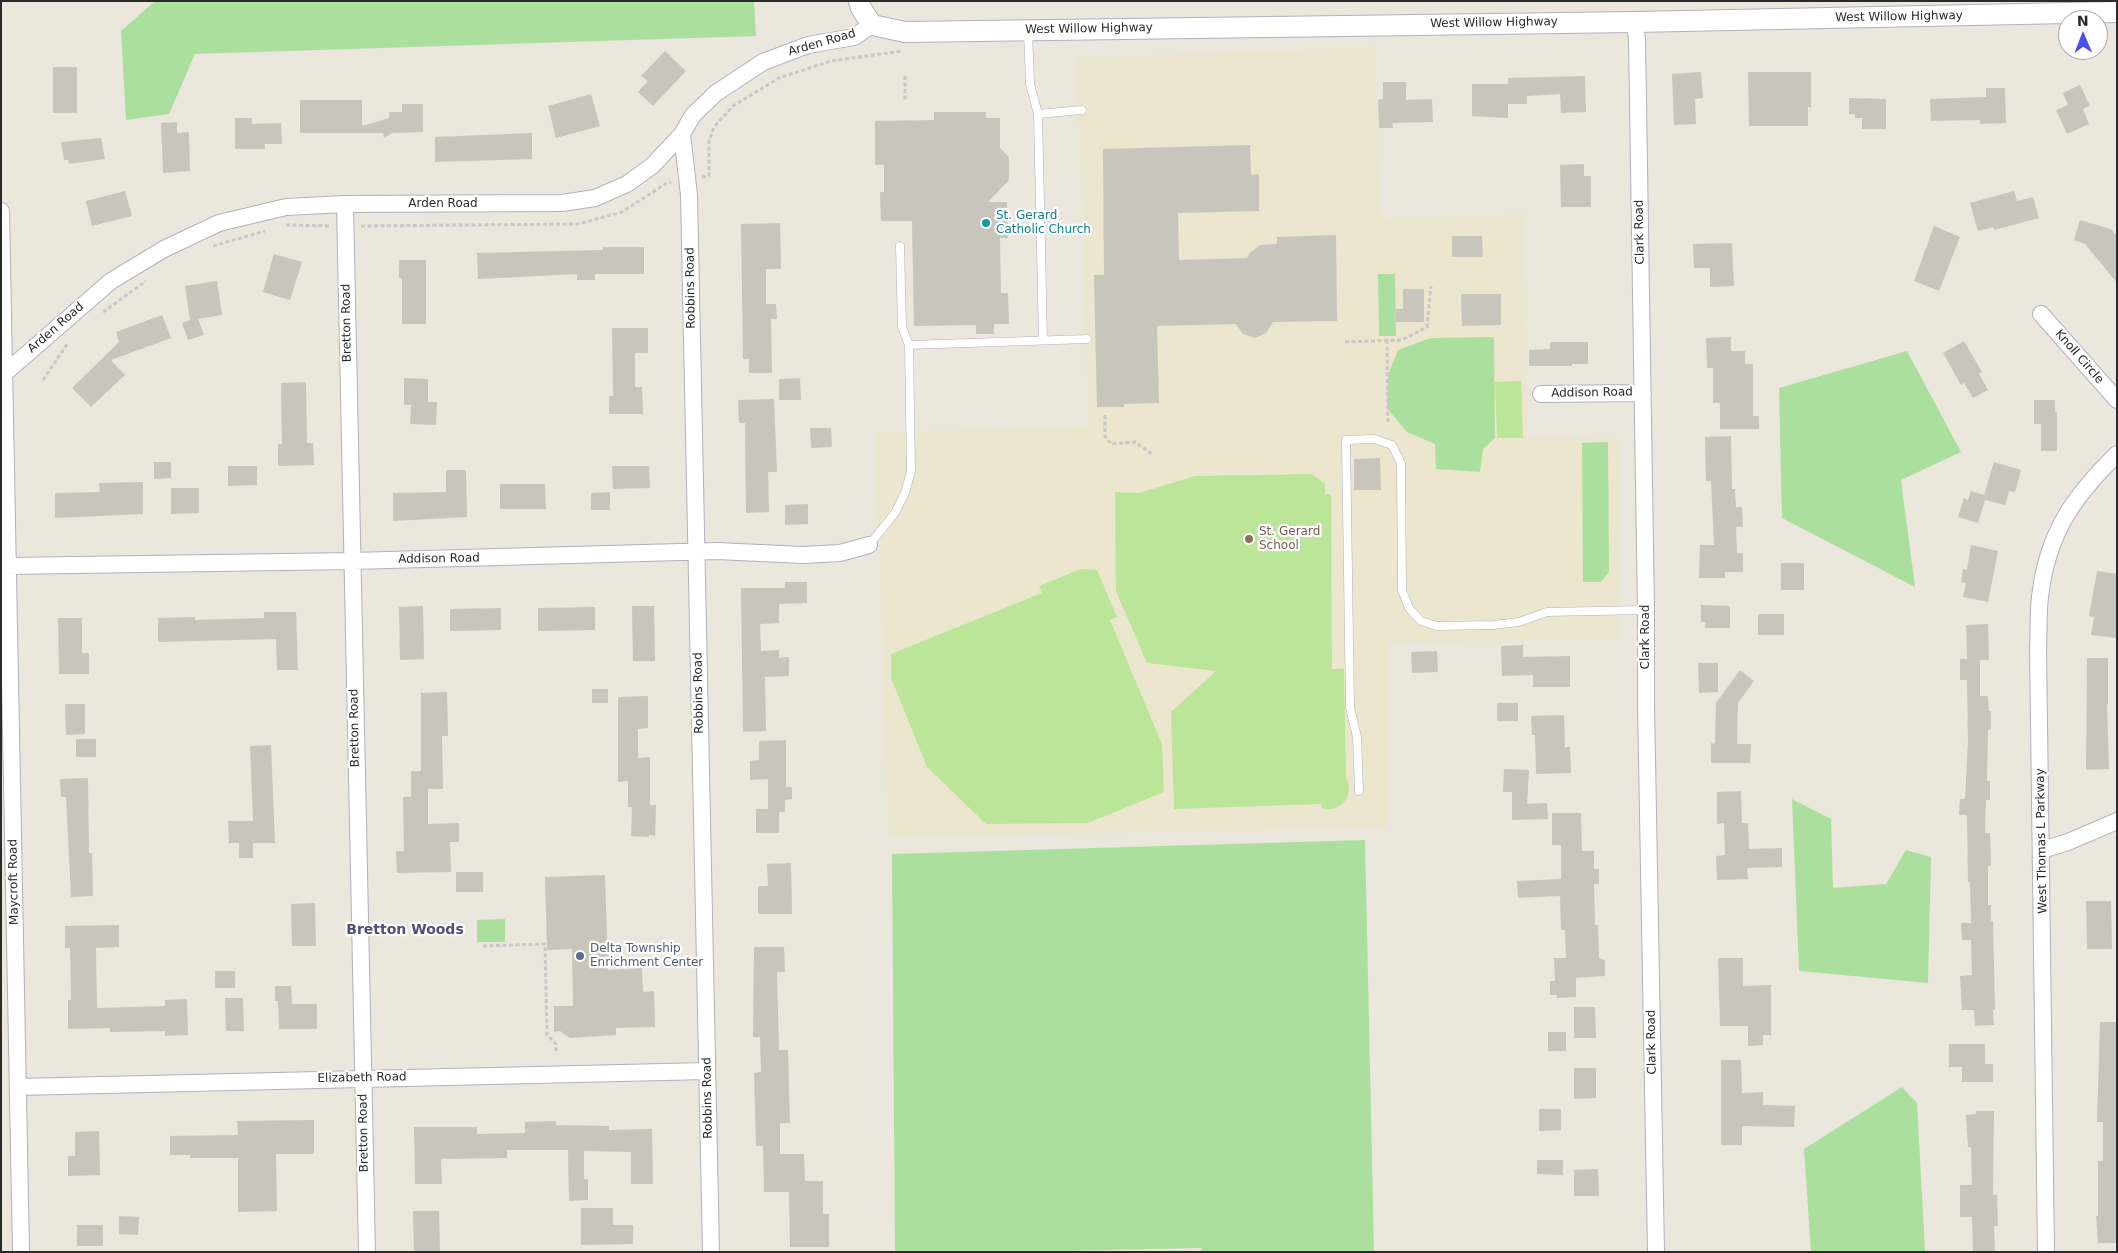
<!DOCTYPE html>
<style>
body{margin:0}
#map{position:relative;width:2118px;height:1253px;overflow:hidden;background:#ebe7dd;font-family:"DejaVu Sans",sans-serif}
canvas{display:block}
.frame{position:absolute;inset:0;border:2px solid #2a2a2a;pointer-events:none}
.north{position:absolute;left:2058px;top:10px;width:50px;height:50px;box-sizing:border-box;background:#fff;border:1px solid #aaa;border-radius:50%;rotate:359deg;font-size:14px;font-weight:700;line-height:20px;text-align:center;color:#2a2a2a}
.north::after{content:'';display:block;margin:auto;width:18px;height:22px;background:#4750ee;clip-path:polygon(50% 0,100% 100%,50% 72%,0 100%)}
</style>
<div id="map">
<canvas width="2118" height="1253"></canvas>
<div class="frame"></div>
<div class="north">N</div>
</div>
<script>
const ctx = document.querySelector('canvas').getContext('2d');
ctx.lineJoin = 'round';
function fillPath(path, color) { ctx.fillStyle = color; ctx.fill(path, 'evenodd'); }
function stroke(path, color, width, dash) { ctx.strokeStyle = color; ctx.lineWidth = width; ctx.lineCap = dash ? 'butt' : 'round'; ctx.setLineDash(dash || []); ctx.stroke(path); }
function label(font, color, halo, rows, align = 'center') {
  ctx.font = font + ' "DejaVu Sans",sans-serif'; ctx.lineWidth = 4.5; ctx.setLineDash([]); ctx.textBaseline = 'middle'; ctx.strokeStyle = halo; ctx.fillStyle = color; for (const [text, x, y, turn = 0] of rows) {
    ctx.save(); ctx.translate(x, y); ctx.rotate((+turn || 0) * Math.PI / 180); ctx.textAlign = isNaN(turn) ? turn : align; if (halo) ctx.strokeText(text, 0, 0); ctx.fillText(text, 0, 0); ctx.restore();
  }
}
const education = new Path2D(`
 M1375,47L1379,218L1526,215L1527,437L1619,439L1618,639L1387,643L1388,828L889,837L875,433L1089,426L1077,58Z`);
const green = new Path2D(`
 M155,1H754L756,36L195,54L169,114L126,120L121,31Z
 M1378,274H1395L1396,336H1379Z
 M1494,337L1495,438L1483,449L1480,472L1436,469L1435,444L1407,432L1387,408L1388,375L1398,350L1431,338Z
 M1907,351L1961,452L1901,480L1915,587L1782,518L1779,388Z
 M1608,442L1609,572L1601,582H1583L1582,443Z
 M1792,799L1831,819L1833,888L1886,884L1906,850L1931,857L1928,983L1799,971Z
 M1365,840L1374,1252H1202L1201,1248L1019,1252H895L892,854Z
 M505,919V942H477V920Z
 M1902,1087L1917,1103L1925,1252H1811L1804,1149Z`);
const pitch = new Path2D(`
 M1521,381L1523,438H1497L1495,382Z
 M1312,474L1325,484V494H1331L1332,669H1344L1346,778C1356,795 1340,814 1322,808L1321,804L1174,809L1171,712L1216,671L1147,663L1116,591L1115,492L1139,493L1195,476Z
 M1081,569L1097,570L1117,617L1110,620L1162,744L1164,792L1088,823L986,824L927,767L891,678V654L1042,593L1039,586Z`);
const building = new Path2D(`
 M665,51L686,71L653,106L638,92L648,81L641,76Z
 M53,67H77V113H53Z
 M1701,72L1703,98L1695,99L1696,124L1674,125L1672,74Z
 M1748,72H1811V107H1808V126H1749Z
 M1585,76L1586,112L1561,113L1560,94L1527,96V104H1508V118L1472,116V84H1508V78Z
 M1383,82H1406V100L1432,99L1433,122L1392,123L1393,128H1379L1378,100L1383,99Z
 M2080,85L2090,106L2083,109L2089,124L2067,134L2056,110L2068,105L2063,93Z
 M1986,88H2005L2006,123L1980,124V120L1931,121L1930,99L1986,97Z
 M591,94L600,126L556,138L548,106Z
 M1849,98L1886,99V129H1862V118H1855V114H1849Z
 M300,100H362V126L389,118V112H402V104H423V132L392,133L384,138L383,133H300Z
 M934,112H986V118H1000V148L1009,157V180L988,202H1007L1008,238H1000L1001,293H1008L1009,324H994V334H976V325L914,326L912,221H881L880,192H884V165H875V121L934,120Z
 M235,118H252V124L281,123L282,144H265V149H235Z
 M177,122V133L189,132L190,171L163,173L161,123Z
 M532,133V159L435,162V137Z
 M101,138L105,159L69,164L68,160H64L61,142Z
 M1250,145L1251,175L1259,174V211L1178,213L1179,260L1247,258L1250,253L1260,245L1277,244V237L1336,235L1337,321L1273,322L1266,333L1255,338L1243,334L1236,324L1157,326L1159,403L1124,404V407H1097L1094,275H1104L1103,149Z
 M1584,164V176H1591V207H1561L1560,165Z
 M125,191L132,216L92,226L86,201Z
 M2014,191L2017,201L2033,197L2039,218L1994,230L1993,227L1978,231L1970,203Z
 M2080,220L2111,229L2117,236V283L2085,244L2074,240Z
 M780,223L781,269H766V304H776L777,319H771L772,373H749V359H743L741,224Z
 M1934,226L1960,237L1939,291L1914,281Z
 M1452,236H1482L1483,257H1452Z
 M1732,243L1734,286L1710,287V268H1694L1693,244Z
 M603,247H644V274H595V280H577V274L478,279L477,253L603,250Z
 M274,254L302,262L290,300L263,292Z
 M399,260H426V324H402V278H399Z
 M217,281L222,315L198,319L204,335L188,340L182,323L190,320L185,286Z
 M1403,289H1424V322H1396V309H1403Z
 M1461,294H1501V325L1462,326Z
 M162,315L171,338L111,360L125,375L91,407L72,388L119,342L116,332Z
 M612,328H648V353H635V387H642L643,414H609V396H613Z
 M1731,337V351H1745V364H1753V416H1759V429H1720V403H1713V368H1707L1706,338Z
 M1964,341L1982,372L1979,374L1988,390L1973,398L1964,383L1961,385L1943,353Z
 M1550,342H1588V364H1572V366H1529V350L1550,349Z
 M404,378L428,379V402H437L436,425L410,424L411,405H404Z
 M800,378L801,400H779V379Z
 M306,382L307,443H313L314,465L278,466V444H282L281,383Z
 M774,399L777,472H768L769,512L746,513L745,423H739L738,400Z
 M2034,400H2055V412H2057V451H2041V424H2034Z
 M810,428H831L832,447L811,448Z
 M1731,436L1732,489H1735L1736,507H1742L1743,527H1736L1737,553H1743V572H1725V578H1699L1700,545H1714L1711,481H1706L1705,437Z
 M1380,458L1381,490H1354V459Z
 M154,462H171V478L154,479Z
 M1994,462L2021,470L2015,492L2009,491L2005,505L1985,500L1978,523L1958,517L1964,498L1968,500L1971,491L1984,495Z
 M228,466H257V485L228,486Z
 M612,466H649L650,488L613,489Z
 M446,470H466L467,517L393,521V493L446,492Z
 M143,482V514L55,518V493L100,492L99,483Z
 M500,484H545L546,509H500Z
 M171,488H199V513L171,514Z
 M610,492V510H591V493Z
 M808,504V524L785,525V505Z
 M1971,545L1998,551L1988,602L1963,597L1966,583L1961,582L1963,569L1967,570Z
 M1781,563H1804V590H1781Z
 M2097,571L2117,574V638L2091,635L2094,617L2089,616Z
 M785,582H807V603L779,604V623L760,624L761,651L779,650V658L789,657V676L765,677L766,731L743,732L741,588H785Z
 M1701,605L1730,606V628H1705L1706,622H1701Z
 M423,606L424,659L400,660L399,607Z
 M632,606H654L655,661H633Z
 M595,607V630L538,631V608Z
 M501,608V630L450,631V609Z
 M264,612H296L298,670H277L276,639L158,642V618L195,617V620L264,618Z
 M1758,614H1784V635H1758Z
 M58,618H82V653H89V674H59Z
 M1988,624L1989,660H1980V696H1988L1989,711H1991V729L1988,730L1987,781H1990V800H1986L1985,833H1990L1991,866H1988V905H1991V921H1993L1995,1010H1993L1994,1025L1975,1026L1974,1010H1962L1960,976L1972,975L1971,940H1962L1961,923H1971L1970,882H1968L1967,815H1959L1960,799H1965L1968,741L1967,680H1960V659H1967L1966,625Z
 M1523,645V657L1570,656V687H1533V675L1502,676L1501,646Z
 M1437,651L1438,672L1412,673L1411,652Z
 M2087,658H2108V704H2107L2109,769L2086,770Z
 M1698,663H1718V692L1699,693Z
 M1740,670L1754,681L1738,703L1737,744H1751L1750,763H1711V743L1715,744L1716,703Z
 M592,689H608V703H592Z
 M447,692L448,736H442L443,789H428V824L459,823V842H450L451,872L397,873L396,851H404L403,797H411V771H421V693Z
 M648,696V728L638,729V758L650,757V805H656L655,836L649,835V837L631,836L632,807H628V781L618,782V697Z
 M1497,703H1518V721H1497Z
 M65,704H85V734L66,735Z
 M1564,715L1565,747H1570L1571,773L1536,774L1535,735H1532L1531,716Z
 M76,739H96V757H76Z
 M786,740V787H792V799L785,800V812H779V833H756V809H768V779L750,780V761L759,760V741Z
 M271,745L275,843H253V858H239V843H229L228,821H253L250,746Z
 M1504,769L1529,770L1527,804L1547,803L1548,819L1512,820V792H1503Z
 M88,778L89,853H92L93,896L71,897L66,797H61L60,779Z
 M1741,791L1742,823H1748L1749,849L1782,848V867L1747,868L1748,879L1717,880L1716,856L1725,855L1724,823L1717,824V792Z
 M1552,813H1581L1582,851H1594V869H1599V884H1594L1595,925H1598L1599,958L1605,960V976L1576,978V997L1557,998V995H1550V981H1555L1554,958H1566L1565,930H1561L1560,896L1518,898L1517,881L1561,879V845H1552Z
 M791,863L792,914H758V886H768L767,864Z
 M456,872H483V892H456Z
 M605,875L608,970L642,968L643,992L654,991L655,1027L616,1028V1035L570,1038L560,1031L554,1032V1006H573L572,949L547,950L545,877Z
 M2086,901H2111L2112,949H2087Z
 M315,903L316,946H292L291,904Z
 M119,925V947L96,948L97,1008L165,1006V1000L187,999L188,1035L165,1036V1031L110,1032V1028L68,1029V1000H71L70,948H65V926Z
 M754,947H784L785,972H777L779,1050H788L790,1123H780V1154H804L805,1181H823V1214H829V1247H790L789,1192H764L763,1146H756L754,1073L761,1072L760,1037H753Z
 M1718,958H1743V986L1771,985V1035H1763V1045L1748,1046V1026H1720Z
 M215,971H235V988H215Z
 M275,986H291L292,1004H317V1029H279L278,1001H275Z
 M225,998H243L244,1031H226Z
 M1574,1007H1595L1596,1038H1574Z
 M2100,1022H2117V1243H2098L2096,1216H2098V1161H2103V1122H2097Z
 M1548,1032H1566V1051H1548Z
 M1949,1044H1985V1064H1993V1082H1962V1067H1949Z
 M1721,1060H1741L1742,1093L1763,1092V1105L1795,1106L1794,1127L1742,1126V1145H1721Z
 M1574,1068H1596V1098L1574,1099Z
 M1539,1109H1561V1130L1539,1131Z
 M1976,1111H1994L1993,1195L1997,1194L1998,1226H1994L1995,1252H1973L1972,1217H1960V1185H1972L1971,1147H1968L1966,1115L1976,1114Z
 M314,1120V1154H276L277,1211L238,1212V1158H190V1155H170V1136L238,1135L237,1121Z
 M556,1121V1125L609,1126V1130L652,1129L653,1184H631V1152L584,1151V1179H588V1200L569,1201L568,1150H507V1158L441,1159L442,1184H415L414,1127H477V1134L525,1133V1122Z
 M99,1131L100,1175L68,1176V1156H75V1132Z
 M1537,1160H1563V1175L1537,1174Z
 M1598,1169L1599,1196H1574V1170Z
 M581,1208H613V1225H633V1244L581,1245Z
 M413,1211H439L440,1252H414Z
 M119,1216L139,1217L138,1235L119,1234Z
 M77,1225H103V1246H77Z`);
const path = new Path2D(`
 M905,76V102
 M702,177L709,176V141L714,127L733,106L779,78L831,61L902,51
 M286,225L329,226
 M361,226L578,224L622,212L667,183L671,182
 M213,246L265,231
 M103,312L146,281
 M1387,340L1388,422
 M1345,342L1402,340L1427,327L1431,286
 M43,380L68,343
 M1105,415V436L1111,444L1135,442L1152,454
 M483,946L545,944L547,1035L556,1044V1054`);
const service = new Path2D(`
 M1028,31L1030,84L1038,114L1043,340
 M1038,114L1082,110
 M900,246L902,327L909,345
 M869,545L895,513L905,493L911,471L909,345L1087,339
 M1359,791L1357,737L1350,708L1346,440L1374,439L1392,445L1401,463L1402,590L1409,608L1421,621L1437,626L1494,625L1519,622L1547,612L1646,610`);
const minor = new Path2D(`
 M1635,22L1637,39L1646,610V704L1656,1252
 M682,134L689,195L711,1252
 M345,204L367,1252
 M1,211L21,1252
 M2041,314L2117,400
 M5,373L111,281L164,249L219,223L286,207L345,204L562,203L595,198L627,184L652,166L682,134L693,115L716,93L763,62L808,45L854,37L872,25
 M1541,394L1643,393
 M7,566L352,561L717,551L803,555L840,553L869,545
 M2042,850L2068,842L2117,821
 M18,1087L707,1071
 M2046,1252L2038,647C2039,631 2038,613 2040,597C2047,534 2073,497 2117,454`);
const tertiary = new Path2D(`
 M859,1L861,8L872,25L905,32L1635,22L2117,12`);
const markers = [
 [986,223,5,"#0f9aa8"],
 [1249,539,5,"#8d6e63"],
 [580,956,5,"#5c6f8a"]
];
const streetNames = [
 ["West Willow Highway",1899,17,-1],
 ["West Willow Highway",1494,23,-1],
 ["West Willow Highway",1089,29,-1],
 ["Arden Road",822,43,-16],
 ["Arden Road",443,204],
 ["Clark Road",1640,232,-91],
 ["Robbins Road",691,288,-91],
 ["Bretton Road",347,323,-91],
 ["Arden Road",56,328,-41],
 ["Knoll Circle",2079,357,49],
 ["Addison Road",1592,393,-1],
 ["Addison Road",439,559,-1],
 ["Clark Road",1646,637,-90],
 ["Robbins Road",699,693,-91],
 ["Bretton Road",355,728,-91],
 ["West Thomas L Parkway",2042,841,-91],
 ["Maycroft Road",14,882,-91],
 ["Clark Road",1652,1042,-91],
 ["Elizabeth Road",362,1078,-1],
 ["Robbins Road",708,1098,-91],
 ["Bretton Road",364,1133,-91]
];
const cultureNames = [
 ["St. Gerard",996,216],
 ["Catholic Church",996,230]
];
const educationNames = [
 ["St. Gerard",1259,532],
 ["School",1259,546]
];
const serviceNames = [
 ["Delta Township",590,949],
 ["Enrichment Center",590,963]
];
const neighbourhoodNames = [
 ["Bretton Woods",405,930]
];
fillPath(education, '#ece6ce');
fillPath(green, '#abdf9d');
fillPath(pitch, '#bbe599');
fillPath(building, '#c7c5bc');
stroke(service, '#b1b1bd', 9);
stroke(minor, '#b1b1bd', 18);
stroke(tertiary, '#b1b1bd', 22);
stroke(path, '#c8c8c8', 3, [4, 2.5]);
stroke(service, '#fff', 8);
stroke(minor, '#fff', 16);
stroke(tertiary, '#fff', 20);
for (const [x, y, r, color] of markers) { const dot = new Path2D(); dot.arc(x, y, r, 0, 2 * Math.PI); ctx.fillStyle = color; ctx.fill(dot); stroke(dot, '#fff', 2); }
label('12px', '#2a2a2a', '#fff', streetNames);
label('12px', '#0d838f', '#fff', cultureNames, 'left');
label('12px', '#785e54', '#fff', educationNames, 'left');
label('12px', '#4e5e75', '#fff', serviceNames, 'left');
label('bold 14px', '#4d4f78', '#fff', neighbourhoodNames);
</script>
